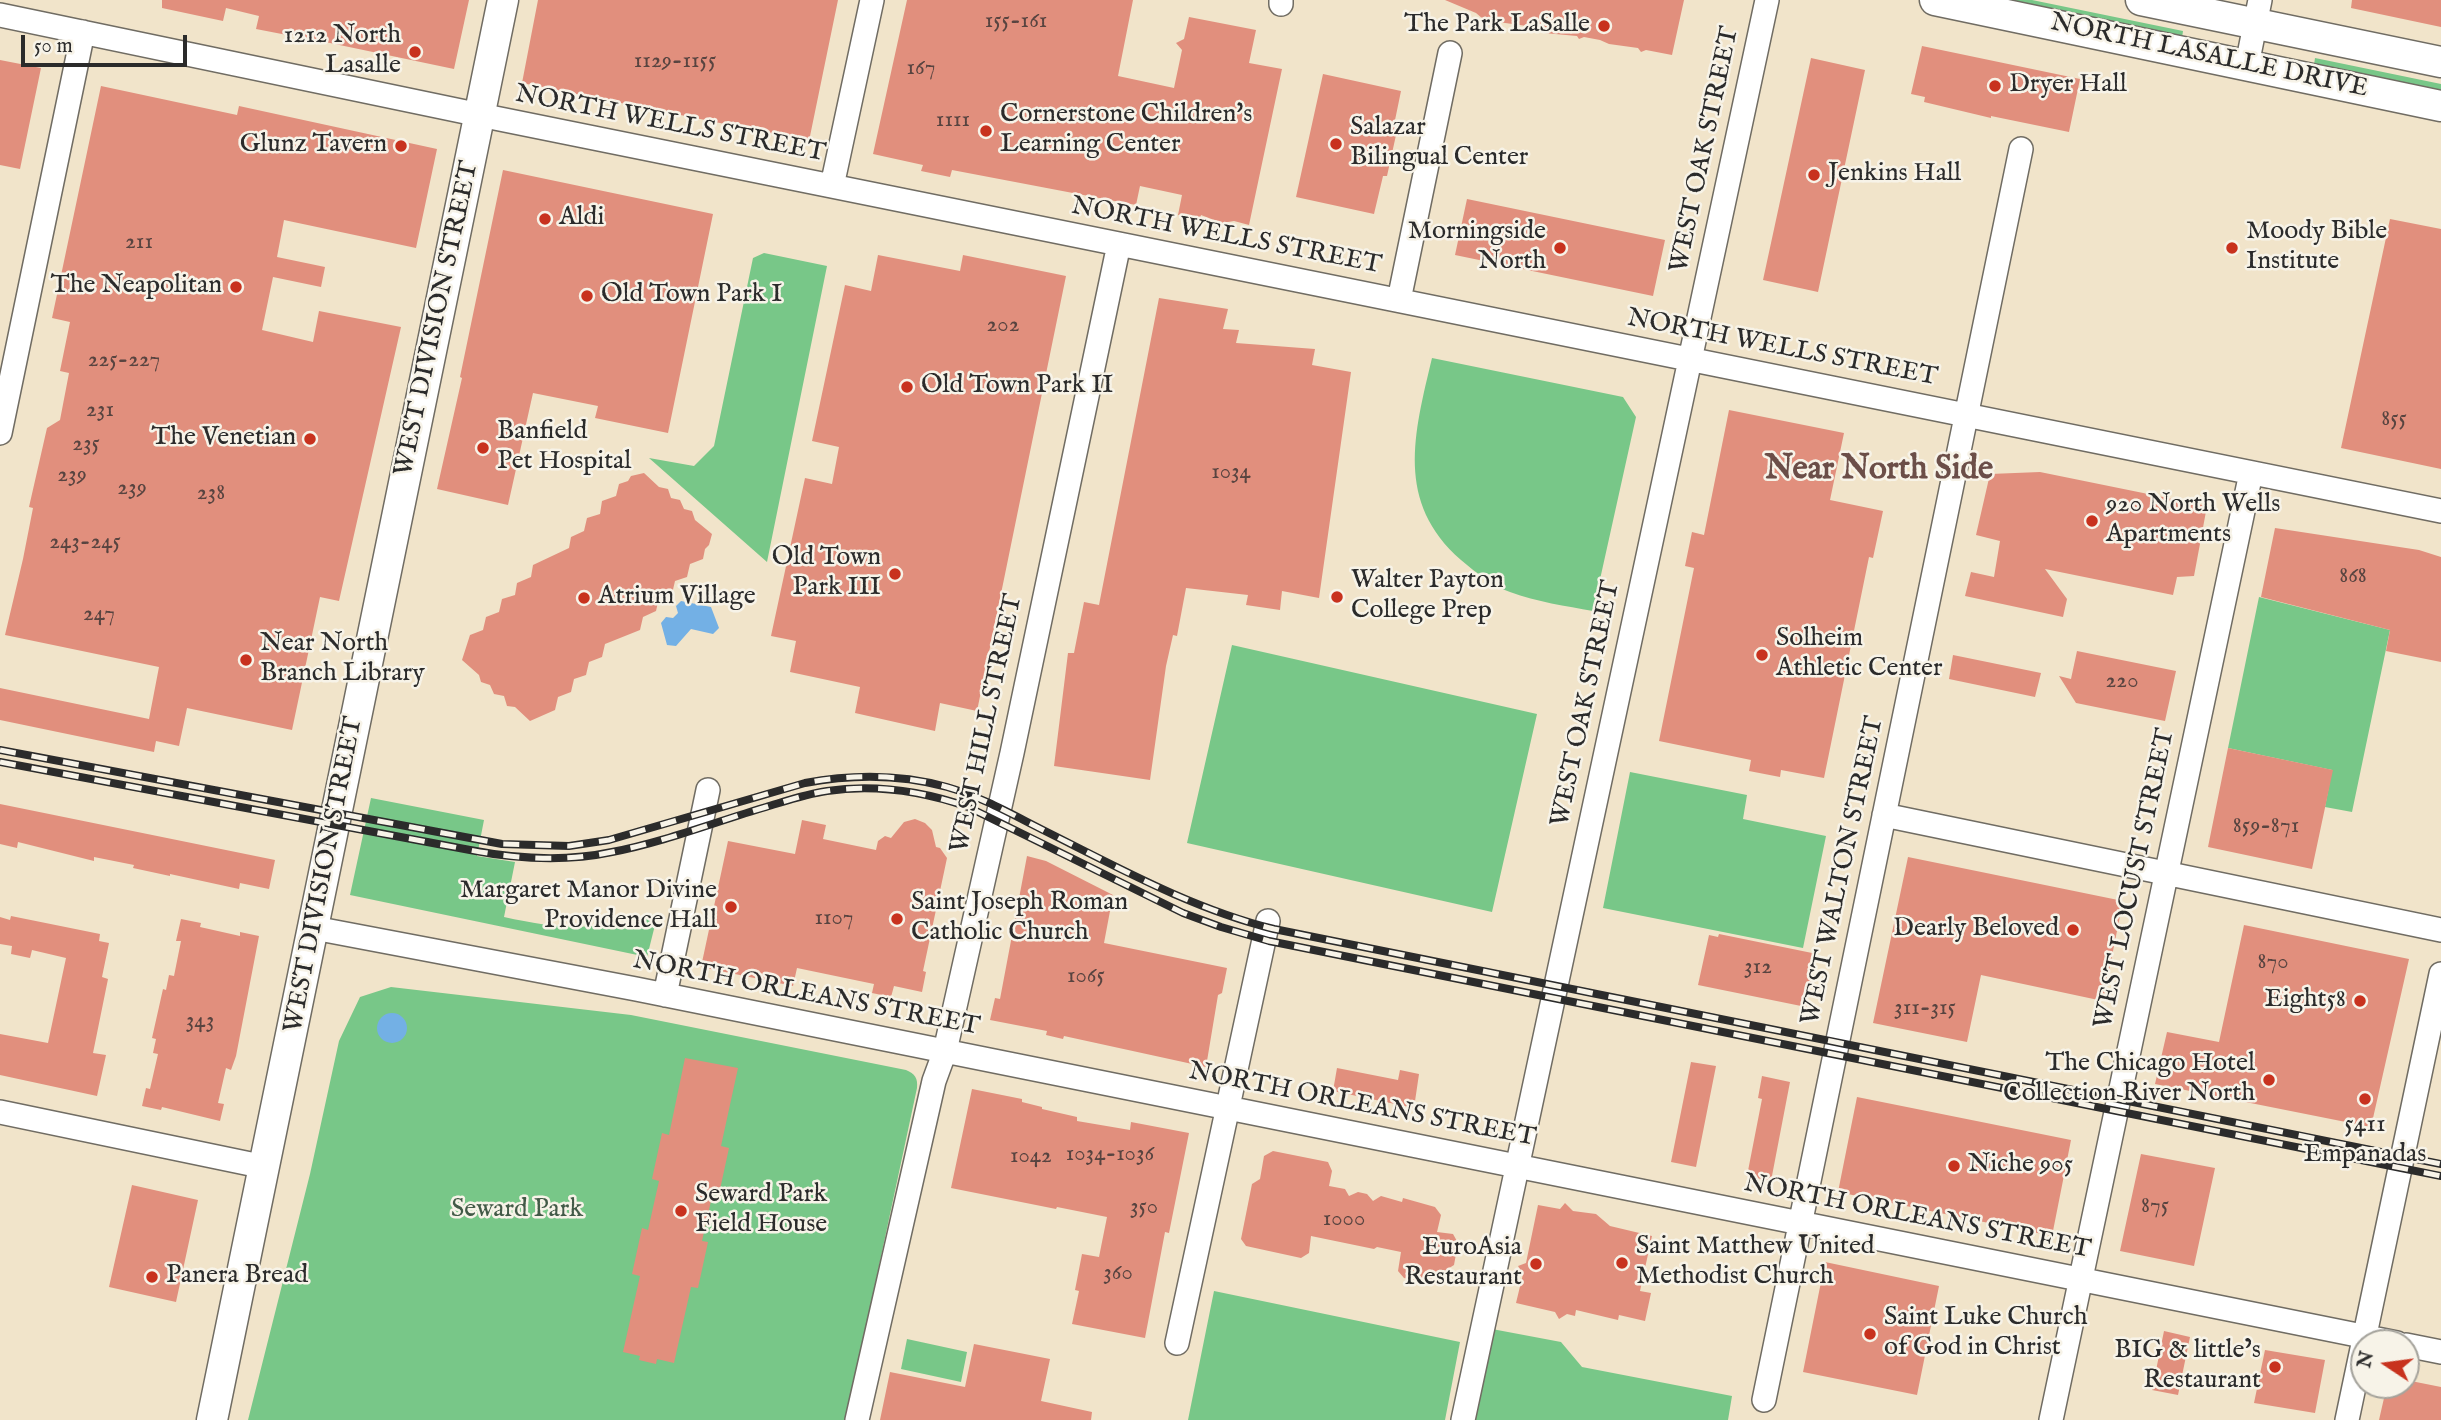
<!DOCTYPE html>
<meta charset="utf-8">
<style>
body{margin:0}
#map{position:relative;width:2441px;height:1420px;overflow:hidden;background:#f1e4ca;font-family:"IM FELL English",serif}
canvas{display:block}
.north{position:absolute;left:2350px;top:1329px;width:70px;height:70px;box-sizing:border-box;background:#f7f3e8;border:2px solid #a5a39c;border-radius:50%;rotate:283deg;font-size:19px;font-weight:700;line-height:28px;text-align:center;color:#2b2b2b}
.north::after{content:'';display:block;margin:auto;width:24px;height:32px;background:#c8321e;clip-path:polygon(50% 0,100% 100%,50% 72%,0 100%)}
.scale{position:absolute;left:21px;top:35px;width:166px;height:32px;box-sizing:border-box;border:4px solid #2b2b2b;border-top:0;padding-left:9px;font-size:21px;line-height:24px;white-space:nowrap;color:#2b2b2b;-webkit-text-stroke:5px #f7f3e8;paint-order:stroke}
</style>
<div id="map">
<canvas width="2441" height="1420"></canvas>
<div class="north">N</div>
<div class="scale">50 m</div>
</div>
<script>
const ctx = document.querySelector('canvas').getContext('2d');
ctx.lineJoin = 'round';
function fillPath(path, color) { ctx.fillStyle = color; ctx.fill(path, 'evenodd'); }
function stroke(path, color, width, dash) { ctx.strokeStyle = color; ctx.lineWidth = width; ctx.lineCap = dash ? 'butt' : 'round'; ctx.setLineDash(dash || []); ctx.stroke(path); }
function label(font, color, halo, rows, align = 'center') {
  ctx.font = font + ' "IM FELL English",serif'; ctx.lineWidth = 5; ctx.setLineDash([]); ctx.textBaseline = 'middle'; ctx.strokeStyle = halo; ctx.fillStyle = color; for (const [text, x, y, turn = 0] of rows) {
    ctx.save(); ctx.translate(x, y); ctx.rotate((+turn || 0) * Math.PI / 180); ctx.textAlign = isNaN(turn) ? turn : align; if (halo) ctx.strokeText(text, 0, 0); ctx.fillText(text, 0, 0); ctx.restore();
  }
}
const green = new Path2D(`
 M2006,0H2032L2183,31L2182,38Z
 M2315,58L2441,84V91L2314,65Z
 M764,253L827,266L767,562L649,458L694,466L714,446L753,258Z
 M1432,358L1623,397L1636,417L1593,611C1566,606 1537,602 1510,592C1493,586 1475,572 1461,560C1395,502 1414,434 1432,358Z
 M2259,597L2390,630L2352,812L2325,807L2332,770L2228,748Z
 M1232,645L1537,714L1492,912L1187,843Z
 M1630,772L1747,795L1743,819L1826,836L1803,948L1603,908Z
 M371,798L484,820L477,856L515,862L504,917C562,930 600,931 658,913L647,957L350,895Z
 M391,987L631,1015L906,1070C915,1074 918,1078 917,1088L846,1420H248L310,1174L339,1041L360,997Z
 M1214,1291L1460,1342L1445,1420H1188Z
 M1492,1329L1561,1342L1582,1367L1732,1396L1728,1420H1475Z
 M907,1339L967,1352L961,1382L901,1369Z`);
const water = new Path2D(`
 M681,601L711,607L719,628L713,634L691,629L676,646L667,645L661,623L666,617L673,618L678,613L676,606Z
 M377 1028a15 15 0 1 1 30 0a15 15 0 1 1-30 0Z`);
const building = new Path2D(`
 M162,0H469L454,69L287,34V35L256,29L259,16L226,8L223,21L162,8Z
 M538,0H838L809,141L522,83Z
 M907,0H1133L1118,76L1174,88L1182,50L1176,43L1184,39L1189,17L1256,30L1249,63L1282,69L1249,225L1234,221L1222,223L1201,215L1200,219L1178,215L1182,195L1140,186L1136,205L952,170L950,177L921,171L923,165L873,154Z
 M1445,0H1684L1672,55L1646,50L1641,52L1638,48L1609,44L1600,40L1584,37L1579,39L1577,36L1544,33L1534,27L1498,22L1485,17L1483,19L1476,13Z
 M2352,0H2441V27L2351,8Z
 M1922,46L2080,79L2069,132L1991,116V118L1924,102L1925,97L1911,94Z
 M1811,58L1865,70L1818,292L1763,280Z
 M0,60L41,68L20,169L0,165Z
 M1323,74L1401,91L1394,125L1398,126L1387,176H1383L1374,214L1296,197Z
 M101,86L237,115L239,106L437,149L416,248L284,220L277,257L325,267L321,287L273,277L262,330L313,342L319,311L401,327L339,601L320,597L292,730L187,708L179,746L156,741L154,752L0,720V688L149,719L159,667L5,635L23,559L33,508L29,507L47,428L60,420L69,373L60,371L70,322L52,318Z
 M503,170L713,214L668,433L595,418L598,406L533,393L508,505L437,489L462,378L460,377Z
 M1467,199L1665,240L1653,296L1455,255Z
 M2390,219L2441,229V469L2341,448Z
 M878,255L960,271L963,255L1066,276L977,711L940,703L935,731L855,713L860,687L790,672L796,641L771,636L805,478L832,484L839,447L812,441L845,285L871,291Z
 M1159,298L1228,309L1223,329L1239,330L1236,343L1315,349L1312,365L1351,372L1319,598L1282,591L1280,610L1246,605L1248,595L1186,588L1177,636L1173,635L1166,666L1150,780L1054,766L1068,653H1074L1084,602L1099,605Z
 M1729,410L1844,433L1830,500L1883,511L1873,558L1869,557L1824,778L1781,770L1780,777L1749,771L1751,760L1659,741L1694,568L1685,566L1692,532L1704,535Z
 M2040,472L2207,506L2194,576L2177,577L2173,595L2045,569L2067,599L2063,617L1965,596L1971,572L1994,577L2000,541L1976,535L1990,474Z
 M644,473L659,487L668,489L671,498L680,500L684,509L692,511L695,520L712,534L709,545L705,549L703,559L690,564L687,577L675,581L672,594L659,598L656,611L643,617L640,630L605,644L602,657L589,662L586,675L574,679L571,692L558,697L555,710L530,721L515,707L507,706L504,696L494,694L490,685L481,682L479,675L462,660L470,635L483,630L486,617L499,612L502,599L515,595L517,583L531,577L533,565L569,548L571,537L584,531L587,518L600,514L602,501L616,496L619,484L628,481L631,476Z
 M2275,528L2419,550L2441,557V662L2386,651L2390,630L2261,597Z
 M2077,651L2176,671L2165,721L2076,703L2059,676L2071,679Z
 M1953,655L2041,673L2035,697L1949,679Z
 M2228,748L2333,770L2312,869L2208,847Z
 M0,804L275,860L269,889L240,883L239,889L170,874V876L133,868L134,865L94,857V861L18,842L17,848L0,844Z
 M915,819L925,823L932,830L936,847L940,848L947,858L923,971L926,972L922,992L894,986L891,997L872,993L874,984L797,968L793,986L701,967L728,841L795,854L802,820L826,825L823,839L876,850L878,841L885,836L891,838L904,822Z
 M1027,856L1046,861L1113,895L1104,943L1227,968L1222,993L1218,995L1206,1067L1064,1036L1063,1039L1046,1035L1047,1031L990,1020L995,998L1000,999Z
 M1908,857L2123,901L2103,1001L1981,975L1967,1042L1873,1023Z
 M11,916L100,934L99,941L109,943L102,977L108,979L93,1053L106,1055L97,1096L0,1075V1034L48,1043L66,958L32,950L30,958L11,954L12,946L0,944V917L10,920Z
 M181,919L201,923L200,927L240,936V932L259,936L236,1056L231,1070L226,1068L218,1103L224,1104L220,1121L162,1107L161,1110L142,1106L146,1088L150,1089L158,1054L153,1053L156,1039L152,1038L163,989L166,990L169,975L174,976L181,941H176Z
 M2244,925L2409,959L2371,1127L2155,1084L2167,1032L2219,1042Z
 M1719,934L1817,954L1806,1007L1698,985L1709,935L1718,937Z
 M685,1058L738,1068L721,1146L729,1148L719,1194L713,1192L702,1241L708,1242L698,1288L691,1287L674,1363L657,1359L656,1364L639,1360L640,1356L623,1352L640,1276L632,1274L642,1228L648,1230L659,1181L652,1179L662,1133L669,1135Z
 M1691,1062L1716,1066L1696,1167L1671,1162Z
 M1337,1068L1398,1080L1400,1070L1419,1074L1414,1108L1333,1091Z
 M1762,1076L1790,1082L1771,1181L1747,1176L1762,1099L1758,1098Z
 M972,1089L1022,1099V1102L1042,1107V1109L1077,1117V1121L1130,1130L1131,1122L1189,1133L1169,1233L1165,1232L1145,1338L1072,1324L1079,1291L1075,1290L1082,1254L1099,1257L1107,1217L1057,1207L1056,1209L951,1188Z
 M1857,1097L2071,1140L2052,1236L1838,1192Z
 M1273,1151L1328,1162L1332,1171L1329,1186L1345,1189L1349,1196L1358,1192L1367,1194L1373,1201L1381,1196L1402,1202L1403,1198L1435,1207L1441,1215L1437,1232L1453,1234L1458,1243L1454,1265L1446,1270L1443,1279L1435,1285L1404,1278L1398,1271L1401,1252L1377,1247L1374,1249L1311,1236L1309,1253L1301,1258L1246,1246L1241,1239L1252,1184L1260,1179L1264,1156Z
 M2141,1154L2215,1168L2194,1266L2120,1251Z
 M132,1185L198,1200L176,1302L109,1287Z
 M1565,1203L1573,1211L1596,1214L1610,1226L1652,1236L1640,1291L1651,1293L1645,1321L1619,1315L1618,1320L1576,1310L1575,1316L1567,1314L1559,1319L1555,1312L1516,1303L1523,1274L1518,1266L1526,1263L1538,1205L1560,1209Z
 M1825,1262L1939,1286L1917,1395L1803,1372Z
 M2164,1331L2190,1337L2178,1395L2152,1390Z
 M974,1344L1050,1359L1041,1401L1092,1412L1091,1420H880L890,1372L965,1387Z
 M2265,1350L2325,1360L2315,1413L2254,1403Z
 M2406,1380L2441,1387V1420H2379L2387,1385H2406Z`);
const minor = new Path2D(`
 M1281,4V0
 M0,15L480,115L2441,511
 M2247,65L2260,0
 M832,186L872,0
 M1399,300L1450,53
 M0,433L83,32
 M1884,815L2441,930
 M314,928L636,989L2397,1343
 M665,995L708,790
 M0,1112L265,1167
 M1177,1343L1268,921
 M2406,1345L2441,1352
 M1764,1400L2021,149
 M857,1420L934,1081L945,1051L1012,753L1119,244
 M1463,1420L1767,0
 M2051,1420L2251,473
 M2347,1420L2441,974`);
const major = new Path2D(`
 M1935,0L2441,106
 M2141,0L2441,62
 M212,1420L503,0`);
const rail = new Path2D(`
 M0,750L502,844L569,846L609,840L805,783C853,774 900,774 947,787C982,797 1013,815 1045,831C1119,868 1193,909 1274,929L2441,1164
 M0,762L470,850C517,859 565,862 612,852C664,842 715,822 766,807C786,801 806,794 827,791C876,784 922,791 968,807L1183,913L1221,927L1269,941L2441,1176`);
const markers = [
 [1604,26,7,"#c8321e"],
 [415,52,7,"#c8321e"],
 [1995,86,7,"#c8321e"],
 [986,131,7,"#c8321e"],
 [1336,144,7,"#c8321e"],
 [401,146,7,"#c8321e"],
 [1814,175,7,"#c8321e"],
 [545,219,7,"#c8321e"],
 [1560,248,7,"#c8321e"],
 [2232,248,7,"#c8321e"],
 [236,287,7,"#c8321e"],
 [587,296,7,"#c8321e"],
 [907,387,7,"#c8321e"],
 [310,439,7,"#c8321e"],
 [483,448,7,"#c8321e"],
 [2092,521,7,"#c8321e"],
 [895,574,7,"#c8321e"],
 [1337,597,7,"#c8321e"],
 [584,598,7,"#c8321e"],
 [1762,655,7,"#c8321e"],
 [246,660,7,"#c8321e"],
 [731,907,7,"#c8321e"],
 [897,919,7,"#c8321e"],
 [2073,930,7,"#c8321e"],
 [2360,1001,7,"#c8321e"],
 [2269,1080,7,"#c8321e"],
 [2365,1099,7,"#c8321e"],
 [1954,1166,7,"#c8321e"],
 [681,1211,7,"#c8321e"],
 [1622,1263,7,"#c8321e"],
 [1536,1264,7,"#c8321e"],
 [152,1277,7,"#c8321e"],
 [1870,1334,7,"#c8321e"],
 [2275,1367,7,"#c8321e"]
];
const numberNames = [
 ["155-161",1016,22],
 ["1129-1155",675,62],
 ["167",921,69],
 ["1111",953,121],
 ["211",139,243],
 ["202",1003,326],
 ["225-227",124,361],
 ["231",100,411],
 ["855",2394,420],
 ["235",86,445],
 ["1034",1231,473],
 ["239",72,476],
 ["239",132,489],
 ["238",211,494],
 ["243-245",85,543],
 ["868",2353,577],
 ["247",99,615],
 ["220",2122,682],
 ["859-871",2266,827],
 ["1107",834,919],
 ["870",2273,963],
 ["312",1758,968],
 ["1065",1086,977],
 ["311-315",1925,1009],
 ["343",200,1022],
 ["1034-1036",1110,1155],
 ["1042",1031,1157],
 ["875",2155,1207],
 ["350",1144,1208],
 ["1000",1344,1220],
 ["360",1118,1274]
];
const poiNames = [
 ["The Park LaSalle",1590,26,"right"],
 ["1212 North",401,37,"right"],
 ["Lasalle",401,67,"right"],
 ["Dryer Hall",2009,86],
 ["Cornerstone Children's",1000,116],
 ["Learning Center",1000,146],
 ["Salazar",1350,129],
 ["Bilingual Center",1350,159],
 ["Glunz Tavern",387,146,"right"],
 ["Jenkins Hall",1828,175],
 ["Aldi",559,219],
 ["Morningside",1546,233,"right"],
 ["North",1546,263,"right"],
 ["Moody Bible",2246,233],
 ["Institute",2246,263],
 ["The Neapolitan",222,287,"right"],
 ["Old Town Park I",601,296],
 ["Old Town Park II",921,387],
 ["Banfield",497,433],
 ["Pet Hospital",497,463],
 ["The Venetian",296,439,"right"],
 ["920 North Wells",2106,506],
 ["Apartments",2106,536],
 ["Old Town",881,559,"right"],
 ["Park III",881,589,"right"],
 ["Walter Payton",1351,582],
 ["College Prep",1351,612],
 ["Atrium Village",598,598],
 ["Solheim",1776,640],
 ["Athletic Center",1776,670],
 ["Near North",260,645],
 ["Branch Library",260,675],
 ["Margaret Manor Divine",717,892,"right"],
 ["Providence Hall",717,922,"right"],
 ["Saint Joseph Roman",911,904],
 ["Catholic Church",911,934],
 ["Dearly Beloved",2059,930,"right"],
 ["Eight58",2346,1001,"right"],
 ["The Chicago Hotel",2255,1065,"right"],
 ["Collection River North",2255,1095,"right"],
 ["5411",2365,1126,"center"],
 ["Empanadas",2365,1156,"center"],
 ["Niche 905",1968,1166],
 ["Seward Park",695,1196],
 ["Field House",695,1226],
 ["Saint Matthew United",1636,1248],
 ["Methodist Church",1636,1278],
 ["EuroAsia",1522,1249,"right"],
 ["Restaurant",1522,1279,"right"],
 ["Panera Bread",166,1277],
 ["Saint Luke Church",1884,1319],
 ["of God in Christ",1884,1349],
 ["BIG & little’s",2261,1352,"right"],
 ["Restaurant",2261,1382,"right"]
];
const streetNames = [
 ["NORTH LASALLE DRIVE",2209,57,12],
 ["NORTH WELLS STREET",670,125,11],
 ["WEST OAK STREET",1706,150,-78],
 ["NORTH WELLS STREET",1226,237,11],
 ["WEST DIVISION STREET",438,319,-78],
 ["NORTH WELLS STREET",1782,349,11],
 ["WEST OAK STREET",1587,704,-78],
 ["WEST HILL STREET",988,724,-78],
 ["WEST WALTON STREET",1844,871,-78],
 ["WEST DIVISION STREET",325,875,-79],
 ["WEST LOCUST STREET",2136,879,-78],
 ["NORTH ORLEANS STREET",806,995,11],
 ["NORTH ORLEANS STREET",1362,1106,11],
 ["NORTH ORLEANS STREET",1917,1218,11]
];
const parkNames = [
 ["Seward Park",517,1211]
];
const districtNames = [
 ["Near North Side",1879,471]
];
fillPath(green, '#78c788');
fillPath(water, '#73b0e5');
fillPath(building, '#e18f7d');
stroke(minor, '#706c63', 26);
stroke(major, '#706c63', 33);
stroke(minor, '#fff', 23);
stroke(major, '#fff', 30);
stroke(rail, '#2b2b2b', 8);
stroke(rail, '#f7f3e8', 5, [16]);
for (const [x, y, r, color] of markers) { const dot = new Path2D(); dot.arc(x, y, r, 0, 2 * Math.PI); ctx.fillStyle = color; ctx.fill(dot); stroke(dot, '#f7f3e8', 2.5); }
label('23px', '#584440', null, numberNames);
label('26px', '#2b2b2b', '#f7f3e8', poiNames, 'left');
label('26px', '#2b2b2b', '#f7f3e8', streetNames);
label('26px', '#425a47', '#f7f3e8', parkNames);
label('bold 33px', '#6b4e48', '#f7f3e8', districtNames);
</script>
